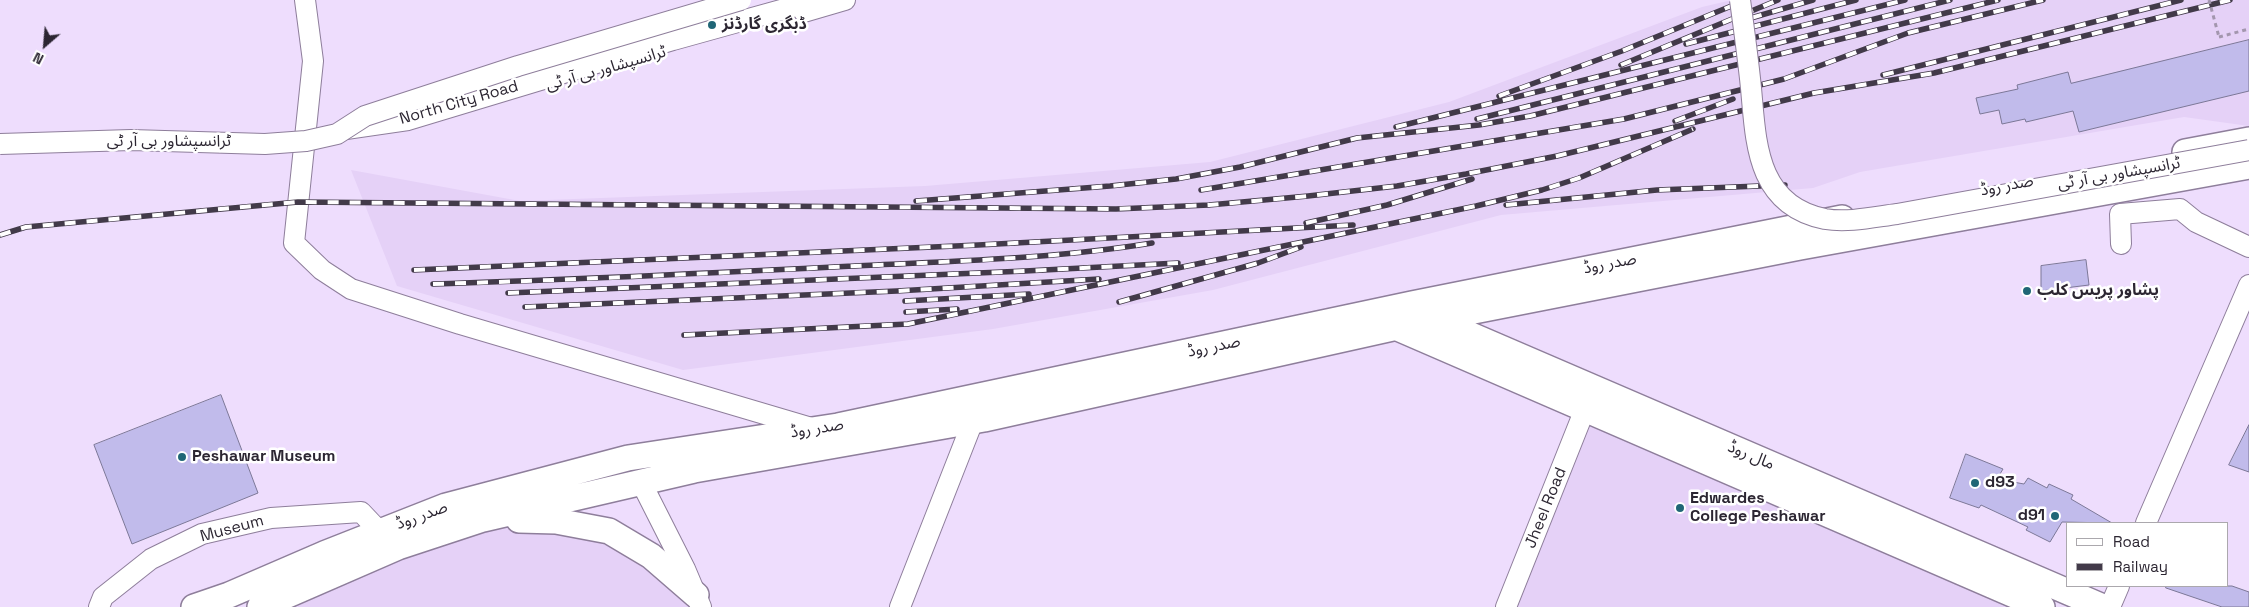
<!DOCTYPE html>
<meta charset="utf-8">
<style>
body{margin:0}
#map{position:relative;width:2249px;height:607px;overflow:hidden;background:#eeddfd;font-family:"Space Grotesk",sans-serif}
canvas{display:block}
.legend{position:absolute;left:2066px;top:522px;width:162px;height:65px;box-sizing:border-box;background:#fff;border:1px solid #aba8ad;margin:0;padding:6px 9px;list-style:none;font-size:15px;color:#2c2632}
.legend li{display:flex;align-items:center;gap:10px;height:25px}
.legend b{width:25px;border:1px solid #aba8ad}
.north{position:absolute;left:20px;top:20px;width:50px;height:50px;-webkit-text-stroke:4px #fff;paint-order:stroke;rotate:207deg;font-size:14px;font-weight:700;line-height:20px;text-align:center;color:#2c2632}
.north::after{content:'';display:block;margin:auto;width:18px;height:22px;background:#2c2632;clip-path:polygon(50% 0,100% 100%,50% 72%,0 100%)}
</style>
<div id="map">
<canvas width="2249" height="607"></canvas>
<ul class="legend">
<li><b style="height:6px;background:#fff"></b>Road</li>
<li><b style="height:6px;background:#423a49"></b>Railway</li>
</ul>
<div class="north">N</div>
</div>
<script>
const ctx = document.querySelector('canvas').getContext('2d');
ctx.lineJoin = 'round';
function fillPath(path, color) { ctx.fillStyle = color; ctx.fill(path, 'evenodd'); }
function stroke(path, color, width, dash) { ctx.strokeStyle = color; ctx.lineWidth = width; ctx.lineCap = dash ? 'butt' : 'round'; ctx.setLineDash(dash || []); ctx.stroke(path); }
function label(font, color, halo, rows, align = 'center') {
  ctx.font = font + ' "Space Grotesk","Noto Sans Arabic",sans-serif'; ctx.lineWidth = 5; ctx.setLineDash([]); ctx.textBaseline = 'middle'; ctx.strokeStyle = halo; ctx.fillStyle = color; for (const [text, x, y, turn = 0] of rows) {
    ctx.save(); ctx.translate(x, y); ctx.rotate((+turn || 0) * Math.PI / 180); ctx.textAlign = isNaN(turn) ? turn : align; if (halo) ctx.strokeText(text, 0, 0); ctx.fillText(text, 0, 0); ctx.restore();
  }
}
const built = new Path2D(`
 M1732,0H2249V126L2184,117L1860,172L1813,188L1501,215L1213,290L993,329L683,370L397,286L351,170L520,201L925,186L1210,162L1449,102L1702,7Z
 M1585,409L2042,607H1506Z
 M483,519L609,531L701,607H259Z`);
const building = new Path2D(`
 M2249,40V91L2079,132L2073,111L2026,122L2025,119L2002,124L1999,110L1980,114L1976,98L2018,89L2017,85L2068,72L2071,83Z
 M2086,260L2089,285L2041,291V266Z
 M221,395L258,493L132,544L94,445Z
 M2249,425V472L2229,465Z
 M1966,454L2003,469L1997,479L2024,484L2028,478L2047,488L2049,484L2073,495L2071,499L2112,523L2062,522L2050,542L2026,530L2028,527L1981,505L1979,508L1950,498Z
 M2166,586H2232L2249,592V607H2222L2166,588Z`);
const path = new Path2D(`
 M2219,37L2249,29`);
const minor = new Path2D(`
 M305,0L313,61L294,243L322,270L351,289L460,324L815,429
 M804,12L845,0
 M346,129L408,120L673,40L817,0
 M2121,244L2120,214L2180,209L2196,222L2249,247
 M641,482L685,569L701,607
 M2146,523L2249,285
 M99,607L103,597L151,559L202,534L271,518L361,512L380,532
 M900,607L973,421
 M1506,607L1585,409
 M2110,607L2119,586`);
const major = new Path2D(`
 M2185,152L2249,140
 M1429,317L2103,607
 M1393,326L2042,607
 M519,520L556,521L609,531L651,556L696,595
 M194,607L229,595L324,554L446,506L628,458L838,426L1412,304L1842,218
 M260,607L398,547L483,519L694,470L984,419L1433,319L1800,247L2249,166`);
const rail = new Path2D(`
 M1751,18L1813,0
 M1686,44L1856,0
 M1621,65L1778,0
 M1883,75L2181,0
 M1499,96L1622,51L1746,0
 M1477,119L1950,0
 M1675,121L1733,99
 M1396,127L1905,0
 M1201,190L1624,119L1784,79L1908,33L2043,0
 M916,201L1110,186L1176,179L1240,167L1357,138L1479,125L1530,116L1998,0
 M1506,205L1657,190L1785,185
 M1306,223L1387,205L1472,179
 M0,235L26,227L298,202L1116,209L1209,205L1308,196L1397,186L1466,174L1557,156L1814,93L1934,73L2230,0
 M414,270L978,245L1353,225
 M433,284C574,280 714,273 855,266C954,261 1054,259 1152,243
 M508,293L1025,271L1178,263
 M905,301L1029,294
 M1119,302L1258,263L1301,247
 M525,307L897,291L1099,279
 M906,312L957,309
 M684,335L908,324L1476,206L1542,190L1579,178L1693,129`);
const pathBridge = new Path2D(`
 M2209,0L2219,37`);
const minorBridge = new Path2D(`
 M1740,0C1744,29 1748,58 1751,88C1756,142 1756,205 1825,219C1848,223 1874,217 1897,214L2249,150
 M0,144L131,140L265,144L306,141L337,134L365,116L518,66L741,0`);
const markers = [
 [712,25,5,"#206676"],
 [2027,291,5,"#206676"],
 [182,457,5,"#206676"],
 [1975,483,5,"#206676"],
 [1680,508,5,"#206676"],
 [2055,516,5,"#206676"]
];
const poiNames = [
 ["ڈبگری گارڈنز",722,25],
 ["پشاور پریس کلب",2037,291],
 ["Peshawar Museum",192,457],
 ["d93",1985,483],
 ["Edwardes",1690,499],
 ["College Peshawar",1690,517],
 ["d91",2045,516,"right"]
];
const streetNames = [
 ["ٹرانسپشاور بی آر ٹی",606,69,-16],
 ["North City Road",459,103,-16],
 ["ٹرانسپشاور بی آر ٹی",169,142],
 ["ٹرانسپشاور بی آر ٹی",2119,174,-10],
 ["صدر روڈ",2007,186,-11],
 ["صدر روڈ",1610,264,-11],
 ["صدر روڈ",1214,347,-12],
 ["صدر روڈ",817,429,-9],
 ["مال روڈ",1751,456,23],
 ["Jheel Road",1546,508,-68],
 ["صدر روڈ",422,516,-20],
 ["Museum",232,529,-15]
];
fillPath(built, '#e5d1f7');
fillPath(building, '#c1bbeb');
stroke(building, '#7c7897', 1);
stroke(minor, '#8e7e9b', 22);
stroke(major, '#8e7e9b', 28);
stroke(path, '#a396ae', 3, [4, 4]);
stroke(minor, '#fff', 20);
stroke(major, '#fff', 25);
stroke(rail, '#423a49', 5.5);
stroke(rail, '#fff', 4, [11]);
stroke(minorBridge, '#8e7e9b', 22, []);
stroke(pathBridge, '#a396ae', 3, [4, 4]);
stroke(minorBridge, '#fff', 20);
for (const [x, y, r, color] of markers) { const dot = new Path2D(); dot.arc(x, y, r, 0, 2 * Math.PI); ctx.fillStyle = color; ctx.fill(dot); stroke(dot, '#fff', 2); }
label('bold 16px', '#2c2632', '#fff', poiNames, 'left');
label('16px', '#2c2632', '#fff', streetNames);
</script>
